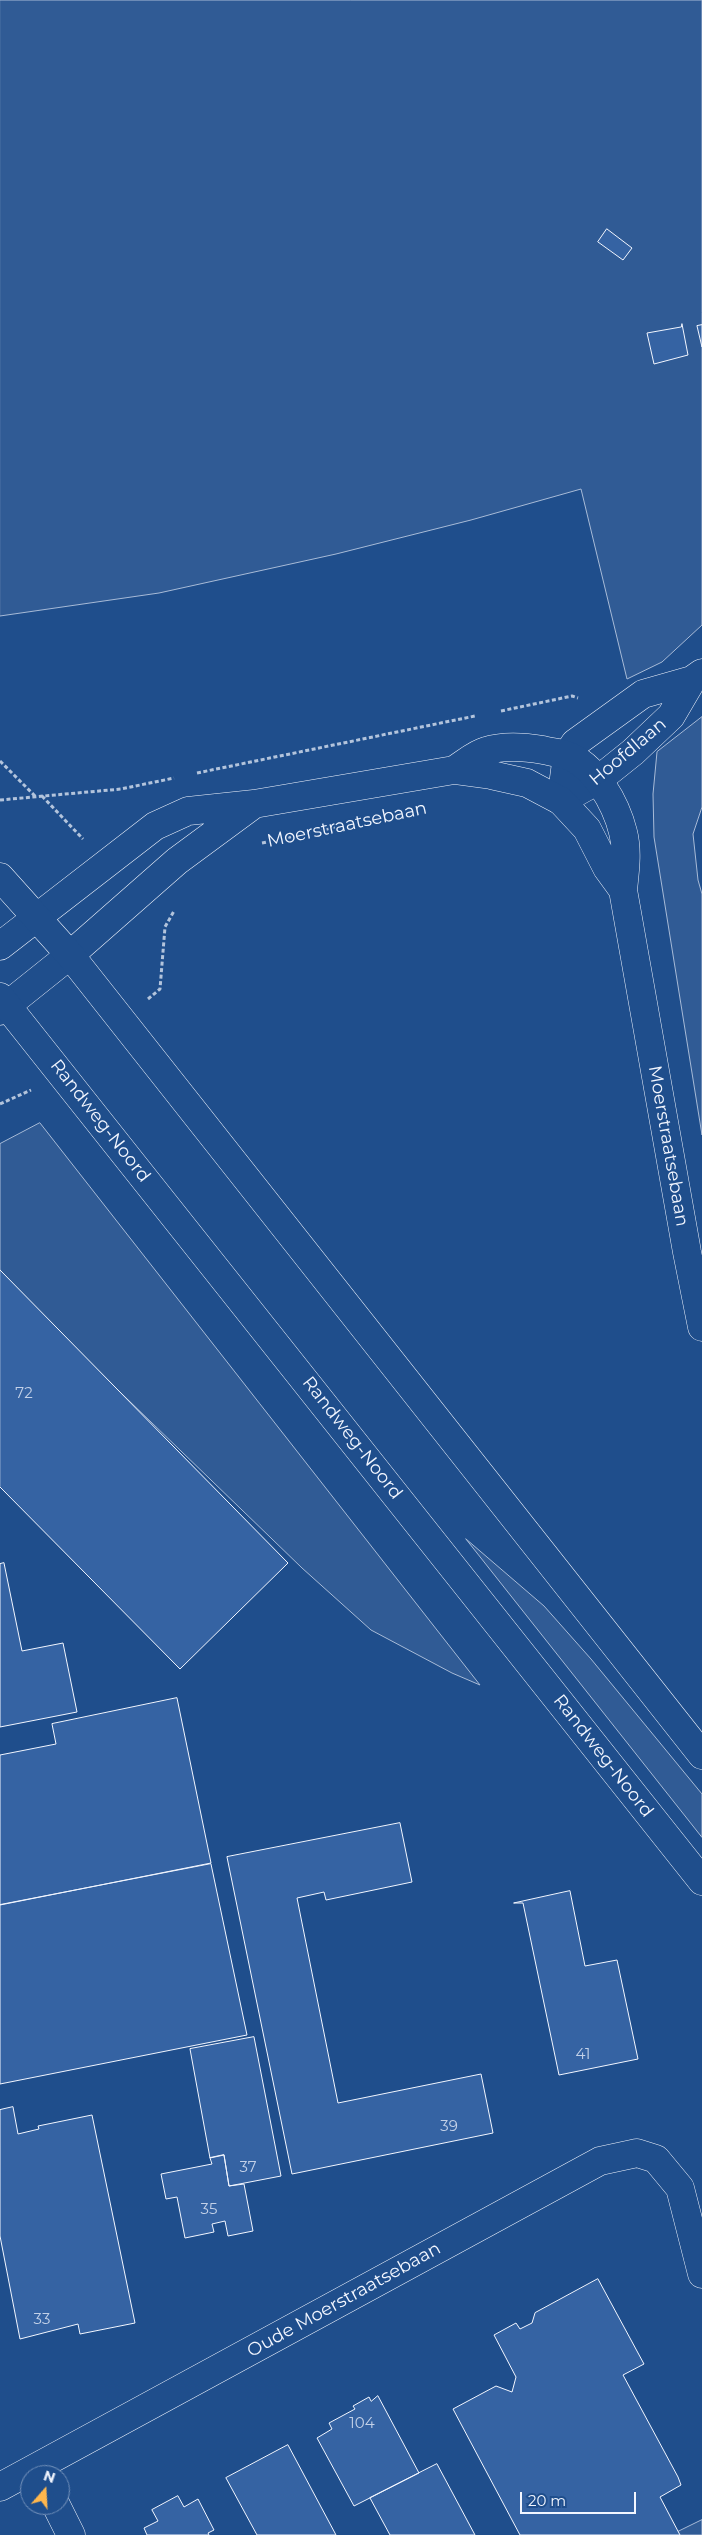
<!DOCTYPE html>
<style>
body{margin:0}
#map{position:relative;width:702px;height:2535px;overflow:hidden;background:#1f4e8c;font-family:Montserrat,sans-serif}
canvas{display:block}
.north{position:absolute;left:20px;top:2465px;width:50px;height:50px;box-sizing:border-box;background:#1f4e8c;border:1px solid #7391ba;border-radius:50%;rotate:19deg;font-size:14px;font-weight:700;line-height:20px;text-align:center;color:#f2f6ff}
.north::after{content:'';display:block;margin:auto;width:18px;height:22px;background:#ffb74d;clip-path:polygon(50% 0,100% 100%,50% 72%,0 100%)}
.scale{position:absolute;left:520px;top:2492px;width:116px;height:22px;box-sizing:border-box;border:2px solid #f2f6ff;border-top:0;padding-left:6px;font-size:15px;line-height:18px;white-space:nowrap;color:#f2f6ff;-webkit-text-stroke:4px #1f4e8c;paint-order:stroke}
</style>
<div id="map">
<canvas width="702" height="2535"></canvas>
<div class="north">N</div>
<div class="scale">20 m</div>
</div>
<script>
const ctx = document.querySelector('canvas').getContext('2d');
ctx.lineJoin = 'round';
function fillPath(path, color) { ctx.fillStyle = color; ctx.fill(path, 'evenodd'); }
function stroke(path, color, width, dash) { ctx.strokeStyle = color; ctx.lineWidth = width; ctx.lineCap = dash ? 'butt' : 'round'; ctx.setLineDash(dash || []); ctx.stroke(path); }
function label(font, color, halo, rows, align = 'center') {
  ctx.font = font + ' Montserrat,sans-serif'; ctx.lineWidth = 4; ctx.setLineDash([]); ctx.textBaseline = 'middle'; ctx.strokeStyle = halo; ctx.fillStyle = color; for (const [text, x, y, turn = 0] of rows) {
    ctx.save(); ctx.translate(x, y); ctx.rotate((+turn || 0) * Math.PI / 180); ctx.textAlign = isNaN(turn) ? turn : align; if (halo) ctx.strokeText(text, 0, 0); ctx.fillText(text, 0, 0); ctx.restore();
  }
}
const built = new Path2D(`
 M0,0H702V625L662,662L627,679L581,489L471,520L336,554L159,593L0,616Z
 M702,717V807L693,834L698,880L702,894V1135L654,837L653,794L657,752Z
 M40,1123L480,1685L452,1673L371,1630L302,1568L0,1276V1144Z
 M466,1539L544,1606L591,1659L702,1794V1837Z
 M702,2520V2535H671Z`);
const building = new Path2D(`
 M607,229L632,248L623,260L598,242Z
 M682,324L688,355L654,364L647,333L681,327Z
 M702,325V347L697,326Z
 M0,1270L288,1563L180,1669L0,1487Z
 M4,1563L22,1651L63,1643L77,1712L0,1727V1564Z
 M177,1698L211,1863L0,1905V1755L56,1744L52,1724Z
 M400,1823L412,1882L326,1900L324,1892L297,1898L338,2103L481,2074L493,2133L292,2174L227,1857Z
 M211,1864L247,2035L0,2084V1905Z
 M570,1891L585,1966L617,1960L638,2059L559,2075L523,1903H514Z
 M254,2037L281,2176L229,2186L224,2155L210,2158L190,2049Z
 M13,2107L18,2134L39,2129L38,2126L92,2115L135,2323L80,2334L78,2324L20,2339L0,2236V2110Z
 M224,2155L229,2186L244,2184L253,2231L228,2236L225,2221L212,2224L214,2232L185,2238L177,2197L166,2199L161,2174L212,2164L210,2158Z
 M598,2279L644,2364L623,2375L678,2477L681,2485L660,2497L680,2535H520L453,2409L496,2386L512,2392L516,2377L494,2335L516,2323L520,2329L532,2323L535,2313Z
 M378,2396L419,2473L354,2506L317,2438L332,2429L329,2423L355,2409L353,2406L369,2397L371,2401Z
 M288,2445L336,2535H257L226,2478Z
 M437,2464L475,2535H390L370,2498Z
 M178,2496L184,2507L198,2499L214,2530L208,2533L209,2535H147L144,2528L158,2521L152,2510Z`);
const path = new Path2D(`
 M501,711L572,696L578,698
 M0,761L35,796
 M197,773L475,716
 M42,796L83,839
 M0,800L121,789L174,778
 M262,843L337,827
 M148,999L160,989L165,927L174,911
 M0,1104L31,1090`);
const minor = new Path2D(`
 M561,801L567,755L575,743L643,694L692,680L702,673
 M561,801L598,780L633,752L671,716L692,680
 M0,2487L600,2161L637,2153L656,2159L680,2188L702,2274
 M56,2505L71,2535`);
const tertiary = new Path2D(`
 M454,770C464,764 475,754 486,751C504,745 526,747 543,750C551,752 559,753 566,755C595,765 616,804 623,832C628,851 625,871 623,890L687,1252L702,1327
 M0,946L155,826L188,811L254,804L454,770L491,775L527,783L561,801L587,829L607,868L623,890
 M0,1011L70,955L177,861L253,805`);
const primary = new Path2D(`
 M0,877L70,955L702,1755
 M0,997L702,1881`);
const numberNames = [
 ["72",24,1394],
 ["41",583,2055],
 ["39",449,2127],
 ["37",248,2168],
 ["35",209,2210],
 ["33",42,2320],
 ["104",362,2424]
];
const streetNames = [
 ["Hoofdlaan",628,752,-40],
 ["Moerstraatsebaan",347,825,-12],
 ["Randweg-Noord",100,1121,52],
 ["Moerstraatsebaan",668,1146,80],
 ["Randweg-Noord",352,1438,52],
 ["Randweg-Noord",603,1756,52],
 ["Oude Moerstraatsebaan",344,2300,-29]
];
fillPath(built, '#305b95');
stroke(built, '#a8bbd7', 1);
fillPath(building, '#3563a3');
stroke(building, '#f2f6ff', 1);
stroke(minor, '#f2f6ff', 29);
stroke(tertiary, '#f2f6ff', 29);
stroke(primary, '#f2f6ff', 29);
stroke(path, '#b3c4dc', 3, [4, 2.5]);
stroke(minor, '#1f4e8c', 28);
stroke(tertiary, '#1f4e8c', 28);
stroke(primary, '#1f4e8c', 28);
label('15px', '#c3d1e8', null, numberNames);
label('18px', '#f2f6ff', '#1f4e8c', streetNames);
</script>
